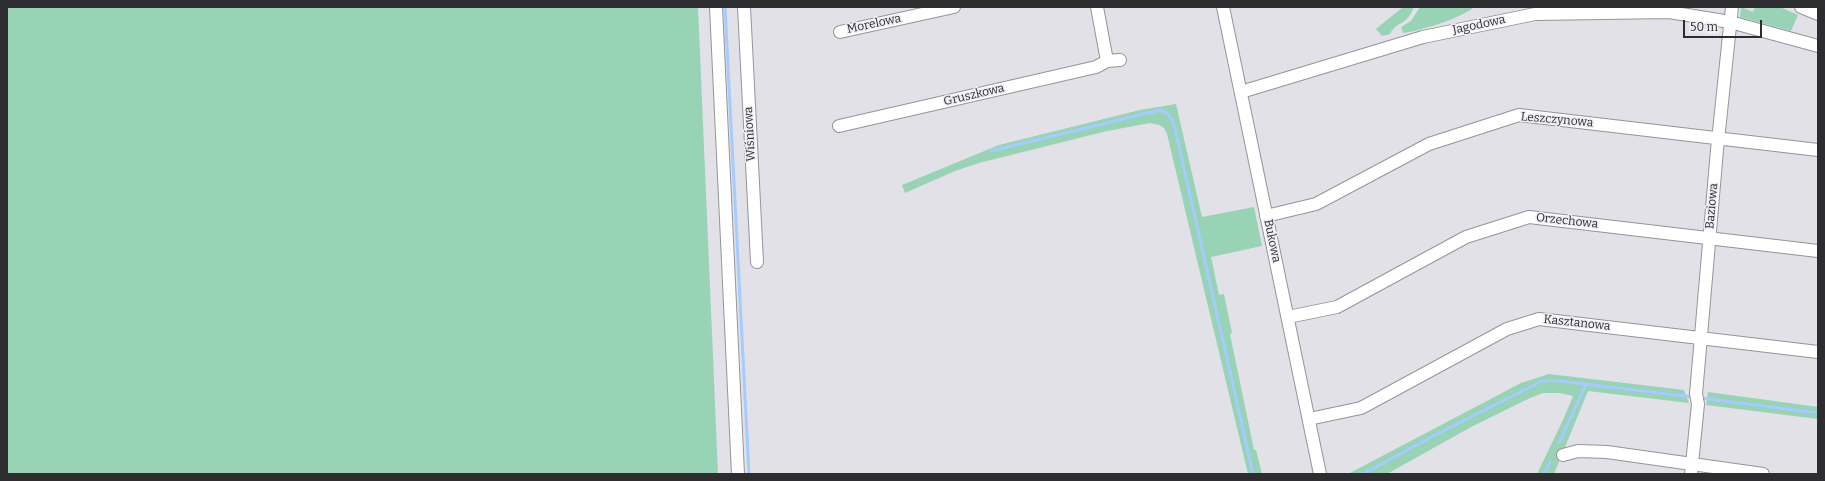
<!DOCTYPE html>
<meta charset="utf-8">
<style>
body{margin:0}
#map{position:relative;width:1825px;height:481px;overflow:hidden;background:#e1e1e7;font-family:Bitter,serif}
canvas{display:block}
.frame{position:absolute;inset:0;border:8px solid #2d2d30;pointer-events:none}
.scale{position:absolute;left:1683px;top:20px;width:79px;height:18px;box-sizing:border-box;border:2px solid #2d2d30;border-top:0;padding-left:5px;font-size:12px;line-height:14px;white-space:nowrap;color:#2d2d30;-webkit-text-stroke:3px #eeeef5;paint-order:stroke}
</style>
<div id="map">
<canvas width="1825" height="481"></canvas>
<div class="frame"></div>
<div class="scale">50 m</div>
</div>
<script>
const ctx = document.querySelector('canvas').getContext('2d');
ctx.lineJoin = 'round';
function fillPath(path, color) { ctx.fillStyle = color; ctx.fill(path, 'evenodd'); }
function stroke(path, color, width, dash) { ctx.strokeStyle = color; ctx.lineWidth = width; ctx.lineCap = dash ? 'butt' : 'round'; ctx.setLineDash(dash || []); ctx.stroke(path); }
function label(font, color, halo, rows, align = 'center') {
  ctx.font = font + ' Bitter,serif'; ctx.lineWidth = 3; ctx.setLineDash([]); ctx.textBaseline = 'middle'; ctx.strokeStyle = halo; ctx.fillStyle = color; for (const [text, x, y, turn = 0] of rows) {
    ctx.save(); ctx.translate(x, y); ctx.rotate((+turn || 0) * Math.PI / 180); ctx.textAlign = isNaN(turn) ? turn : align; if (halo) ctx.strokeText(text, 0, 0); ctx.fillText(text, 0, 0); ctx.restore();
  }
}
const green = new Path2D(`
 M7,7H698L718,474H7Z
 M1403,7H1414C1406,27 1397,20 1390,34L1382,36L1376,29Z
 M1420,7H1472L1473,8C1461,18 1420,31 1403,33L1401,27L1411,21Z
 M1741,7L1753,12L1755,7H1780L1798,15L1791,31L1740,17Z
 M1176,104L1202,217L1254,207L1262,246L1211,257L1219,295L1224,294L1232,333L1230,334L1254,450H1256L1262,474H1248L1167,134L1164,128L1159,125L1150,123L1107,131L979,163L955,171L905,193L902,185L999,145L1140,110Z
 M1549,374L1684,390L1689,403L1588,391L1554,474H1537L1563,420L1573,396L1560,393H1543L1530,398L1471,427L1387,474H1348L1521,383Z
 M1708,392L1818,407V419L1706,405Z`);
const stream = new Path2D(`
 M725,7L749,474
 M991,151L1160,110C1168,112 1171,117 1174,124L1253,474
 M1701,398L1818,413
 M1559,443L1586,384
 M1363,474L1433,436L1540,382L1551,380L1693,397
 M1544,474L1550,462`);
const minor = new Path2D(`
 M716,7L738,474
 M744,7L757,262
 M1097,7L1107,61L1120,60
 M1223,7L1320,474
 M1801,7L1818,14
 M840,32L954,7
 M1241,92L1423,37L1535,14L1669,12L1730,22L1818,46
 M839,126L1096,67L1107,61
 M1266,216L1316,204L1429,144L1519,115L1818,150
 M1288,317L1337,307L1466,237L1529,217L1818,251
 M1309,419L1361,408L1507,329L1539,319L1818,352
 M1563,455L1578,451L1607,452L1763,474
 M1691,474L1698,404L1696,394L1717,150L1732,7`);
const streetNames = [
 ["Morelowa",874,24,-12],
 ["Jagodowa",1479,25,-12],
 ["Gruszkowa",974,95,-13],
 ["Leszczynowa",1557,120,5],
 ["Wiśniowa",750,134,-93],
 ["Baziowa",1712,206,-85],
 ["Orzechowa",1567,221,6],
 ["Bukowa",1272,241,78],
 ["Kasztanowa",1577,323,6]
];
fillPath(green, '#98d3b6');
stroke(stream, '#a6ccff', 3);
stroke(minor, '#94949a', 14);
stroke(minor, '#fff', 12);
label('12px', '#2d2d30', '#eeeef5', streetNames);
</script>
